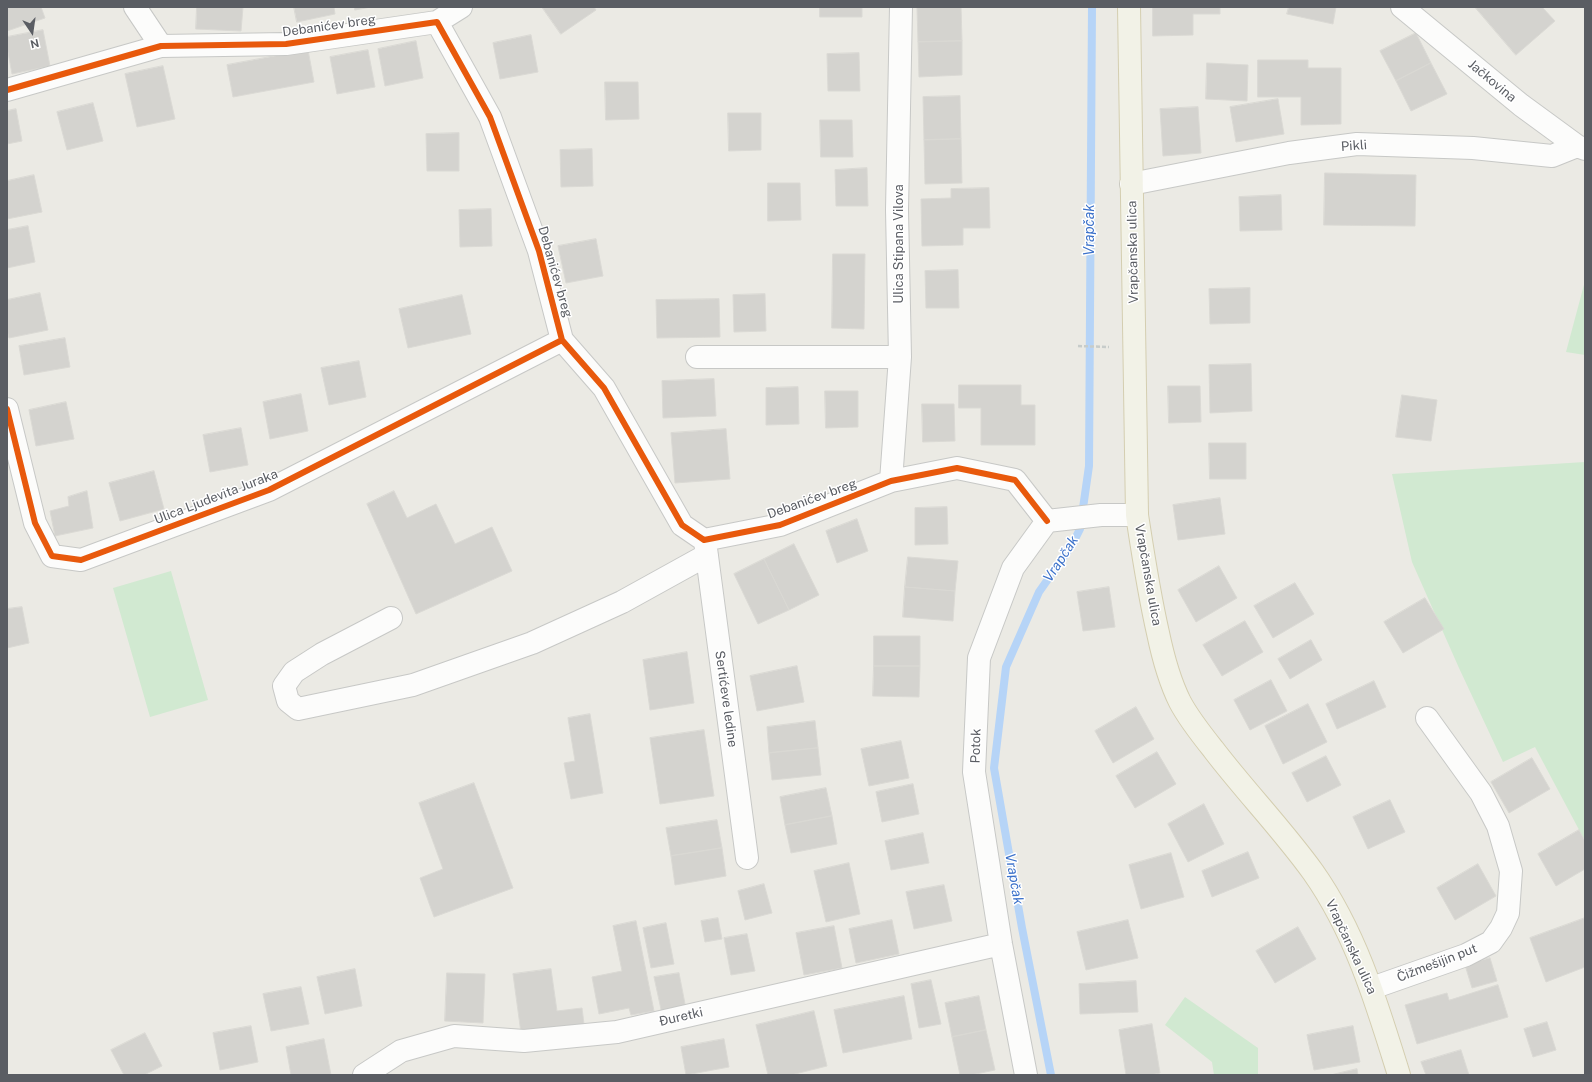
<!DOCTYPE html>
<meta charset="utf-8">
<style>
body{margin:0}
#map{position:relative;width:1592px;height:1082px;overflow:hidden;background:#ebeae4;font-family:"Public Sans",sans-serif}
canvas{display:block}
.frame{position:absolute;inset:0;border:8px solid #5a5d63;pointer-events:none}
.north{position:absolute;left:12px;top:12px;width:40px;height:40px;-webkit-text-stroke:3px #fff;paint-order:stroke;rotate:167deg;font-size:11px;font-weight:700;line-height:16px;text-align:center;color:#5a5d63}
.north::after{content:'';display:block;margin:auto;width:14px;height:18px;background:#5a5d63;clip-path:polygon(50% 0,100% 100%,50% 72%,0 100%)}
</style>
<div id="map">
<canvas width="1592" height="1082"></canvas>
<div class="frame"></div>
<div class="north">N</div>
</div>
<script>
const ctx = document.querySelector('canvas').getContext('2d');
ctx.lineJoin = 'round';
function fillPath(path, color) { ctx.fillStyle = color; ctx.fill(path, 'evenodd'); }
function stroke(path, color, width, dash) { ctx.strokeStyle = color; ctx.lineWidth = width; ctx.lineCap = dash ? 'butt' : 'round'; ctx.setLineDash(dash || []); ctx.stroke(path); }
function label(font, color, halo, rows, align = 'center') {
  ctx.font = font + ' "Public Sans",sans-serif'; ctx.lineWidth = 3; ctx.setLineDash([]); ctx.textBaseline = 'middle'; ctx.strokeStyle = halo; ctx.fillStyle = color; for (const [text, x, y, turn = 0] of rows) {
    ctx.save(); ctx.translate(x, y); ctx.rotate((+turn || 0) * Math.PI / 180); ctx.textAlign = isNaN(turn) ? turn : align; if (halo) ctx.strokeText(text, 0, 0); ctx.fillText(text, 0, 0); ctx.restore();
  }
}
const green = new Path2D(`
 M1585,281V355L1566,352Z
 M1585,462V841L1535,747L1503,762L1459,668L1412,562L1392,474Z
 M171,571L208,700L150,717L113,588Z
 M1185,997L1258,1048V1075H1214L1212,1062L1165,1025Z`);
const stream = new Path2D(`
 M1051,1075L1022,928L994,768L1006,667L1039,592L1072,545L1080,529L1089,466L1092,7`);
const building = new Path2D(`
 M7,7H41L45,18L7,31Z
 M197,7H243L241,31L196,29Z
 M294,7H334L335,14L297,22Z
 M355,7H371L355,10Z
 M542,7H594L596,10L561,34Z
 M820,7H862V17H820Z
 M961,7L962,41L918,42L917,8Z
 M1153,7H1220V14H1193V35L1153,36Z
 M1289,7H1336L1333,24L1287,14Z
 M1475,7H1542L1555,21L1516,55Z
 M43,30L50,66L12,74L7,47V37Z
 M1416,33L1431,63L1396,81L1380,51Z
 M531,35L538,72L500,79L493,43Z
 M416,41L423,78L385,86L378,49Z
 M962,41V75L919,77L918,42Z
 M308,50L314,82L233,97L227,65Z
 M368,50L375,87L337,94L330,57Z
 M859,53L860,91H828L827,54Z
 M1258,60H1308V68H1341V124L1301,125V97H1258Z
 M1207,63L1248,65L1247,101L1206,99Z
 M1431,63L1447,94L1411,111L1396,81Z
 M163,66L175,119L137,127L125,74Z
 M605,82H638L639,119L606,120Z
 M960,96L961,139L924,140L923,97Z
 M1278,99L1284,134L1236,142L1230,107Z
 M93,103L103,141L67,150L57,112Z
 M1198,107L1201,153L1163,156L1160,109Z
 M16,109L22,141L7,144V111Z
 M728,113H761V150L729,151Z
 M820,120H852L853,157H821Z
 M459,133V171H427L426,134Z
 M961,139L962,183L925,184L924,140Z
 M592,149L593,186L561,187L560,150Z
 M867,168L868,206H836L835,170Z
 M1325,173L1416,175L1415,226L1324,225Z
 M34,175L42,212L7,219V181Z
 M768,183H800L801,220L768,221Z
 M989,188L990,228H963V245L922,246L921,199L951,198V189Z
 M1281,195L1282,230L1240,231L1239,197Z
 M491,209L492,246L460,247L459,210Z
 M28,226L35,262L7,268V230Z
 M596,239L603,276L566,283L558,246Z
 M833,254H865L864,329L832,328Z
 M958,270L959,308H926L925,271Z
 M1250,288V323L1210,324L1209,289Z
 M40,293L48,330L9,338L7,330V300Z
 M765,294L766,331L734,332L733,295Z
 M462,295L471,334L408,348L399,309Z
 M719,299L720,337L657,338L656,300Z
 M65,338L70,367L24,375L19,346Z
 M359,361L366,397L329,405L321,368Z
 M1251,364L1252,411L1210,413L1209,365Z
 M714,379L716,416L663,418L662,381Z
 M959,385H1021V405H1035V445H981V408H959Z
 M1168,386H1200L1201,422L1169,423Z
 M798,387L799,424L766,425V388Z
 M825,391H858V427L826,428Z
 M301,394L308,431L270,439L263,402Z
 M1402,395L1437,400L1431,441L1396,437Z
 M66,402L74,439L36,446L29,410Z
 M922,404H954L955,441L923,442Z
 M241,428L248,465L210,472L203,435Z
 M726,429L730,479L675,483L671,433Z
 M1209,443H1246V479H1210Z
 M154,471L164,509L120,521L109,483Z
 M87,491L93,528L55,536L50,511L69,506L68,497Z
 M394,491L407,518L436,504L455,544L492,527L512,571L416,614L367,504Z
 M1220,498L1225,534L1178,540L1173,505Z
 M947,507L948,544L915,545V508Z
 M857,519L868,551L837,563L826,531Z
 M794,544L819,595L789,610L764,559Z
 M908,557L958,561L955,591L905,587Z
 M764,559L789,610L758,624L734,574Z
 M1219,566L1237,598L1196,622L1178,590Z
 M1295,583L1314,614L1273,638L1254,606Z
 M905,587L955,591L953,621L903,617Z
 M1109,587L1115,627L1083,631L1077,592Z
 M1425,598L1444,629L1403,653L1384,622Z
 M22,607L29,643L7,648V609Z
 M1245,621L1263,652L1222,676L1203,645Z
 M874,636H920V666H874Z
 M1311,640L1322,660L1290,679L1278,659Z
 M687,652L694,703L650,710L643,660Z
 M797,666L804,702L757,711L750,676Z
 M874,666H920L919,697L873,696Z
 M1271,680L1287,711L1250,730L1234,700Z
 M1374,681L1386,707L1337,729L1326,704Z
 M1308,704L1327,742L1283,764L1265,726Z
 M1136,707L1154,739L1113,763L1095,731Z
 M590,714L603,793L571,799L564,763L575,761L568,718Z
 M815,721L818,748L769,753L767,727Z
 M704,730L714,796L660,804L650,738Z
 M901,741L909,778L869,786L861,749Z
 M818,748L821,775L772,780L769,753Z
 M1157,752L1176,784L1135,808L1116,776Z
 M1326,756L1341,785L1307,802L1292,773Z
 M1532,758L1550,789L1509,813L1491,782Z
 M474,783L513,888L434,917L420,878L443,869L419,803Z
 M913,784L919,814L882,822L876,792Z
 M826,788L832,816L785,825L780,797Z
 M1390,800L1405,832L1368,849L1353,817Z
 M1204,804L1224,844L1188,862L1168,824Z
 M832,816L837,844L791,853L785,825Z
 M717,820L722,848L671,856L666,828Z
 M1579,830L1585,841V869L1556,886L1538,854Z
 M923,833L929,863L891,870L885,841Z
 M722,848L726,876L675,885L671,856Z
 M1248,852L1259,878L1212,897L1202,871Z
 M1171,853L1184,897L1141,909L1129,865Z
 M849,863L860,914L826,922L814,871Z
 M1478,864L1496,896L1455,920L1437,888Z
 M764,884L772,913L745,920L738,891Z
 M944,885L952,921L914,929L906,892Z
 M718,918L722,939L705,942L701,921Z
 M1585,918V967L1546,982L1530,938Z
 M892,920L899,954L856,963L849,929Z
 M1128,920L1138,958L1086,970L1077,932Z
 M636,921L654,1011L631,1015L629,1008L599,1014L592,977L622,971L613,926Z
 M666,923L674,964L651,968L643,928Z
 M834,926L842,968L804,975L796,933Z
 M1298,927L1316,959L1275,983L1256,951Z
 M747,934L755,971L731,975L724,938Z
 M1490,958L1497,981L1472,988L1465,965Z
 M355,969L362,1006L325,1014L317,977Z
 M551,969L557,1011L582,1008L584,1024L521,1033L513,974Z
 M447,973L485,974L483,1023L445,1021Z
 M679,973L686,1009L662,1014L654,977Z
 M931,980L941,1024L919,1028L911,984Z
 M1136,981L1138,1012L1080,1014L1079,984Z
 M1498,985L1508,1017L1417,1044L1405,1005L1447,993L1449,1000Z
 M301,987L309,1024L271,1031L263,994Z
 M904,996L912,1039L843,1053L834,1010Z
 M979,996L986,1030L952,1037L945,1003Z
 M814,1011L827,1066L791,1075H768L756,1025Z
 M1547,1022L1556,1050L1533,1057L1524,1029Z
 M1152,1024L1160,1073L1150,1075H1126L1119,1030Z
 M251,1026L258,1062L220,1070L213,1033Z
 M1353,1026L1360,1062L1314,1070L1307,1035Z
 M986,1030L995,1070L971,1075H960L952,1037Z
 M145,1033L162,1066L144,1075H124L111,1050Z
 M324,1039L331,1075H291L286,1047Z
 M724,1039L729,1067L686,1075L681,1047Z
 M1461,1050L1469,1075H1426L1421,1062Z
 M1357,1069L1358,1075H1331Z`);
const path = new Path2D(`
 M1078,346L1109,347`);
const minor = new Path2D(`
 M135,7L161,46
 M1402,7L1521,105L1577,146L1585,149
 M437,22L461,7
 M7,90L161,46L286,44L437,22L490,117L539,251L562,340L604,388L682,525L704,540L780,525L891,481L957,468L1015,480L1047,521
 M1131,184L1289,153L1357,144L1473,148L1552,156L1577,146
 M697,357H900
 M7,409L35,523L52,556L81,560L269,490L562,340
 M891,481L900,357L897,210L901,7
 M705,541L747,858
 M391,618L322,654L294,672L284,686L288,701L298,709L413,685L532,643L622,602L707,555
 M1372,988L1466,955L1491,942L1501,928L1508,913L1511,871L1498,826L1481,793L1427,718
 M364,1075L401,1051L454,1036L524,1041L617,1032L1001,944
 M1026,1075L1001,944L974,772L979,658L1013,568L1047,521L1101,515H1137`);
const major = new Path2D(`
 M1129,7L1137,515C1143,554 1149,594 1158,633C1163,657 1169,680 1180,702C1189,719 1201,734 1213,749C1245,791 1282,829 1313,872C1356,933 1377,1004 1399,1075`);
const cycleway = new Path2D(`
 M7,90L161,46L286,44L437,22L490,117L539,251L562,340L604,388L682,525L704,540L780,525L891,481L957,468L1015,480L1047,521
 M7,409L35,523L52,556L81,560L269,490L562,340`);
const streetNames = [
 ["Debanićev breg",329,26,-8],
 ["Jačkovina",1492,81,40],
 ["Pikli",1354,146,-4],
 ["Ulica Stipana Vilova",899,244,-90],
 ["Vrapčanska ulica",1133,252,-91],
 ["Debanićev breg",555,272,74],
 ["Ulica Ljudevita Juraka",216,497,-21],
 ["Debanićev breg",812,499,-20],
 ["Vrapčanska ulica",1148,575,80],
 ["Sertićeve ledine",726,699,82],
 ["Potok",976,746,-88],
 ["Vrapčanska ulica",1351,947,65],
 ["Čižmešijin put",1437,963,-21],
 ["Đuretki",681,1017,-13]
];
const waterNames = [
 ["Vrapčak",1090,230,-90],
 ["Vrapčak",1061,559,-57],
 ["Vrapčak",1014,879,80]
];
fillPath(green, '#d1e9d1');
stroke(stream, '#b6d4f7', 8);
fillPath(building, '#d4d3cf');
stroke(building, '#dad9d4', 1);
stroke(minor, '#c7c8c6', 24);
stroke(major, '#d4ceb0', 24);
stroke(path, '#c7ccca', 2.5, [4, 2]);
stroke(minor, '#fcfcfb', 22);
stroke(major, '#f2f2e7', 22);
stroke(cycleway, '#e8590c', 6);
label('13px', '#5a5d63', '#fff', streetNames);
label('italic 14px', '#3b71ca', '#fff', waterNames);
</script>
